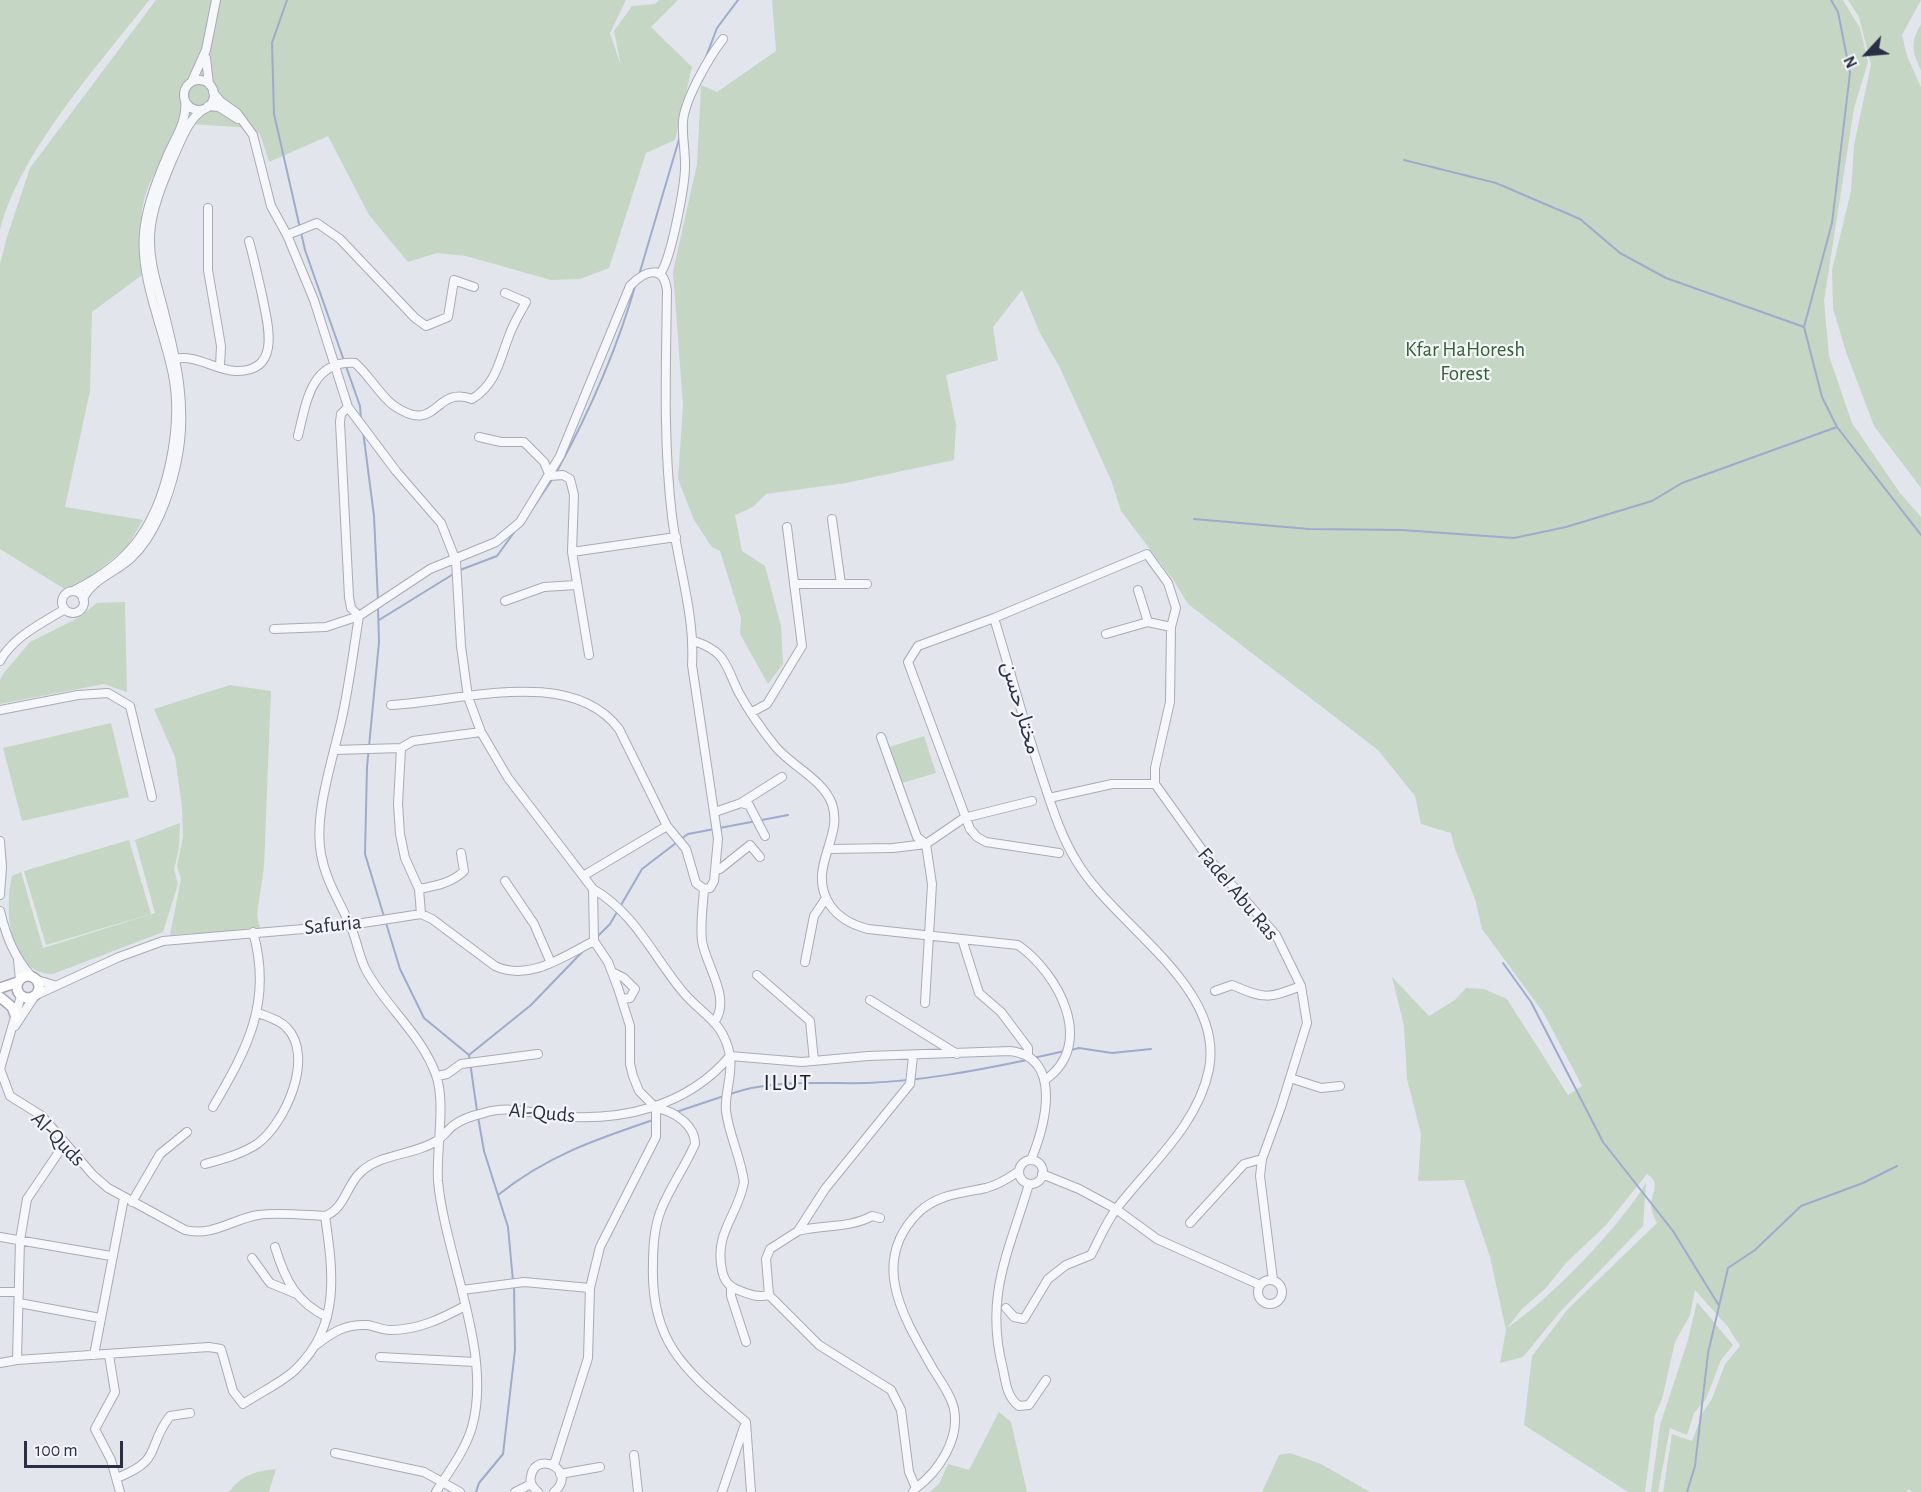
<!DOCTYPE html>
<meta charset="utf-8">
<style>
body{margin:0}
#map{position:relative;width:1921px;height:1492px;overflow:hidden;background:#e3e5ec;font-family:"Alegreya Sans",sans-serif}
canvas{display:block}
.north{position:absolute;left:1837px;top:24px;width:60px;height:60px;-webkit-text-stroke:4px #f3f5f9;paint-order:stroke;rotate:244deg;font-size:16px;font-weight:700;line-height:24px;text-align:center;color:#2a2f45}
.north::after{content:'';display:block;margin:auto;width:21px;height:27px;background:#2a2f45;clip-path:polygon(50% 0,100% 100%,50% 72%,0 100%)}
.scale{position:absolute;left:24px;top:1441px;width:99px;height:27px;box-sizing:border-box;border:3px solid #2a2f45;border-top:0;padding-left:8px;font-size:18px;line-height:21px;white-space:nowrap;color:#2a2f45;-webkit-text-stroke:4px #f3f5f9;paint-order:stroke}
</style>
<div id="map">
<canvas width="1921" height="1492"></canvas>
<div class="north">N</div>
<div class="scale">100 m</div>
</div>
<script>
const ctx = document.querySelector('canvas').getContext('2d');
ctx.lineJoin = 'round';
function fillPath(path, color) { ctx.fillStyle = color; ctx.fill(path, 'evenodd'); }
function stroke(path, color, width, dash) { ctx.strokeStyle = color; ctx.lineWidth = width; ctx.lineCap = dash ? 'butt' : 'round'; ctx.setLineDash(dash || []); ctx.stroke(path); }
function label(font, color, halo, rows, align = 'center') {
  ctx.font = font + ' "Alegreya Sans","Noto Sans Arabic",sans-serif'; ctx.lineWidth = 4.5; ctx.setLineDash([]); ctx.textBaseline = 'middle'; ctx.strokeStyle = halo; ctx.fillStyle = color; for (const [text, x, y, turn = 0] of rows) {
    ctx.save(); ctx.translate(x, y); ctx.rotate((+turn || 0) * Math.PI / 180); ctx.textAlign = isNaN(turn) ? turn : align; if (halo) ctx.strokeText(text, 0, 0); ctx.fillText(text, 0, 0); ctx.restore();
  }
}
const green = new Path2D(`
 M0,0H149C99,65 20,151 0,230Z
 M156,0H626L610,33L621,66L614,31L632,6L655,4L659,0H678L651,27L692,67L675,140L646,153L609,268L580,279L551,280L466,256L437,253L408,262L369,215L328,136L269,162L260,134L251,128L192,124C142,183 137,197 142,275L92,312L90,391L65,507L143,520L127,547L71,593L0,549V264L7,237L30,168Z
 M772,0H1843L1860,28L1868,62L1854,108L1824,301L1829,356L1852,423L1900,493L1921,517V1492H1912L1909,1489L1906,1492H1663L1672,1434L1692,1441L1703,1412L1712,1399L1725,1364L1740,1346L1728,1327L1695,1290L1690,1315L1675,1342L1662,1399L1655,1415L1645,1492H1628L1524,1425L1532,1356L1568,1309L1657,1223C1654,1217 1651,1211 1651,1204C1652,1191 1661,1183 1647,1174L1606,1225L1566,1263L1545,1289L1522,1309L1507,1328C1552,1297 1617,1230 1646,1183L1643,1226L1559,1313L1523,1357L1500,1363L1506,1330L1490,1257L1464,1180L1418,1181L1421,1134L1407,1079L1404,1026L1392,977L1429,1016L1455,1000L1466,988L1484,989L1507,999L1568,1095L1582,1086L1543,1012L1482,929L1475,899L1455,849L1451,833L1421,824L1415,796L1378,750L1188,604L1174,581L1121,511L1111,480L1060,368L1040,333L1022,290L993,327L998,360L946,375L956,425L954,460L846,483L766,494L753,507L735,515L742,551L765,566L781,626L783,664L768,684L740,634L741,618L720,551L712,547L694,520L678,479L683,405L673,272L697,164L701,85L717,92L776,51Z
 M1848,0H1921L1902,35L1907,56L1921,87V488L1874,426L1846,352L1833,308L1832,270L1851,191L1854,145L1871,65L1859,17Z
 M1921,24V70C1912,51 1910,43 1921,24Z
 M125,602L127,692L104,684L0,704V680L3,674L30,642L78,618L97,603Z
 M230,685L271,691L264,867L257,914L260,929L170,935L181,879L177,866L183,837L182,807L175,757L154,709Z
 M111,723L129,797L22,821L3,748Z
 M924,736L936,773L902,783L890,747Z
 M180,823L179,848L174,870L178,884L163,932L53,974C8,974 4,909 12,876L21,872L43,948L155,913L135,840Z
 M129,840L151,914L46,945L24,871Z
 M1697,1302L1733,1345L1721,1360L1706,1399L1694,1413L1687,1435L1670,1428L1658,1492H1651L1660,1425L1688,1340Z
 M999,1412L1011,1422L1027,1492H930L939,1484L948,1464L969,1470Z
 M1290,1453L1321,1464L1370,1492H1262L1279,1455Z
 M276,1469L269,1492H229C241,1475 256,1471 276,1469Z`);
const stream = new Path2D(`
 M287,0L272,43L274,114L305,250L360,406L361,419
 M1831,0L1838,12L1850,73L1832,223L1804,327L1822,397L1837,427L1921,535
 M704,62L717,28L738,0
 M1404,160L1496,183L1580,219L1620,253L1666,278L1804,327
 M639,275L680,136
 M363,431L374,516L378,601
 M556,473C589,413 617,350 636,283
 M531,511L553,478
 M1194,519L1309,529L1402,530L1514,538L1566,527L1652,501L1682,483L1837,427
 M460,570L497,556L518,527
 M378,607L379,642L367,767L365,854L400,969L424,1018L469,1055L477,1111
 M379,620L455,573
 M681,839L688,834L788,815
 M596,938L610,924L642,869L676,843
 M1503,963L1531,1002L1603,1142L1673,1231L1718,1304
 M1071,1050L1079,1048L1112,1053L1151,1049
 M469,1055L531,1005L586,948
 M1033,1058L1065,1051
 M730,1094C774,1079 821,1084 867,1083C921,1081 974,1071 1027,1060
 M676,1112L724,1096
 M478,1117L484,1151L508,1227L513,1281
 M498,1195C547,1156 594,1140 653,1120
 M476,1492L479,1483L503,1454L515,1350L514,1286
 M1687,1492L1695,1466L1708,1353L1728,1268L1755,1250L1801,1206L1863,1183L1897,1166`);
const minor = new Path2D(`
 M206,58L209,84
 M184 95a15 15 0 1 1 30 0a15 15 0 1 1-30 0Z
 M192,81L206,50L216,0
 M213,92L220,101L237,113L253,135L271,206L287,235L314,300L348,407L396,471L441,523L456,561L461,646L468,697L481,732L508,778L593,889C635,913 653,956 683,992C702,1015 724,1021 730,1056C733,1074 724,1096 726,1111C729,1135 741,1158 744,1182C738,1216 714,1232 722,1270C724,1280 728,1286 738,1290C749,1294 757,1298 769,1295L766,1259L770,1249L798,1231L825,1189L910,1084L913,1056
 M208,106L219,107L238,119
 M208,208V270L221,346L220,366
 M287,235L317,223L340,239L415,318L426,326L448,317L454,280L474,287
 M660,274C671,260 686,182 685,163C685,149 682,135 683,121C685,99 709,57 723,39
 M174,359C197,354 214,370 236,371C283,372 267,322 262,295C258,277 254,259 249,241
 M348,407L341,414L340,422L349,597L351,608L359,616C354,647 350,678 344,708C336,751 313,811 321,854C326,882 340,902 351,927C357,941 359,957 366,970C386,1007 422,1035 436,1075C446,1103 436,1149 438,1181C445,1256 493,1353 472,1427C465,1451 449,1471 436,1492
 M298,436C306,403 311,360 355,363C369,375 379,394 393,405C438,437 433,385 472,399C497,383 499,361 509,336C513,324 520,313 526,302L505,293
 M479,437L501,442H524L544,462L550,476L563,475L570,479L574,495L572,552L589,655
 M832,519L841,584
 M572,552L676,537
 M794,584H867
 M1138,590L1148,622
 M73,591C95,580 119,564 135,544C168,503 183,426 173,375C164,329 140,280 144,233C146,208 156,182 166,159C174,139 188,122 185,100
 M62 602a11 11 0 1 1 22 0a11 11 0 1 1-22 0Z
 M83,599C91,580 116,572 131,558C155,536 169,496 176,465C189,409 176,358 162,304C156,281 149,260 150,236C151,210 163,182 173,158C181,141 188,119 204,109
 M505,601L544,587L576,585
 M994,618C1010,670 1024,723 1041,774C1051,804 1060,835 1077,862C1114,925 1225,986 1209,1069C1198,1125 1150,1165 1117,1208C1106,1222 1099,1240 1091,1255L1066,1265L1048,1279L1024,1319L1014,1317L1006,1308
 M274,629L326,627L359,616L430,569L496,542L520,522L560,456L630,286C645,270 664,264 667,291C666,365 663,442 672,516C678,566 695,614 692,665L718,839L714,881L710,888L704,889
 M1106,634L1148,622L1171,627
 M694,641C727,652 725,665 739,693C749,711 762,730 775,746C791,766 823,779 832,804C844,838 806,868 830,905C839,918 852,925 868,929L1018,945C1058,973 1097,1044 1045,1080
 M0,661C13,637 42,623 65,609
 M391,705C460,702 570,665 619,729L667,826L686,849L696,883L704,889C703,906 700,924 702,941C706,966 731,997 715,1021
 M0,710L78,695L108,693L130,706L152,797
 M752,712L767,704L802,646L787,527
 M881,737L917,837L926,844L932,884L925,1003
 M335,750L401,748
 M1049,798L1112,784H1155
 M741,803L749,805L765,836
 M715,812L741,803L782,777
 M0,841L2,867L0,895
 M828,849L893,848L926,844L964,818L1032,801
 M1059,853L986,842L977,837L970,829L908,662L918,646L994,618L1147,554L1168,583L1176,608L1171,627L1170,702L1155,768V784L1208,858L1276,935L1301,986L1307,1023L1281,1107L1262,1159L1260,1176L1273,1280
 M716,869H720L750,845L760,857
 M583,876L667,826
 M505,881L534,924L551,963
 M419,889C435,886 452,883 464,871L461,853
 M0,911C6,936 14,957 32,977
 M421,914L419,889L405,858L400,834L398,804L401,748L413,741L481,732
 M962,939L979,993L1001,1012L1028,1048V1055
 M18,960L20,980
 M805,962L814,916L826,898
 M612,972L624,978L635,989L630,998L622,999
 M757,975L810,1021L814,1061
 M37,980L54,985
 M1215,991L1232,985C1265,999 1267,999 1301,986
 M36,995L119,957L163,941L350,925L421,914L432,919L495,966C529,982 564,956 594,941
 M21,996L0,1069L10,1096L42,1116L93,1175L108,1188L185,1230C212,1237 233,1219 258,1215C280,1212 303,1215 325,1216C346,1208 346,1184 362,1171C382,1153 416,1155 438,1140C444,1136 448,1129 454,1125C462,1119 475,1115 484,1113C508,1105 532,1113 556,1116C621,1122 687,1107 730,1056L802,1062L868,1056L1010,1051C1064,1057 1045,1126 1031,1160
 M870,1000L957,1054
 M15,1026L34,997
 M437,1076L447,1074L461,1064L538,1054
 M1290,1078L1321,1088L1340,1086
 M213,1107C247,1049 273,1002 253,932
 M656,1108C674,1111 695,1125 695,1144C685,1167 670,1187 661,1210C654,1227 653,1245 653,1264C650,1346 689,1373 746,1422L751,1492
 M1019 1172a12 12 0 1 1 24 0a12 12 0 1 1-24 0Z
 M205,1164C223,1159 242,1154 257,1144C285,1124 315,1057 287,1028C280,1020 268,1017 258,1013
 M1042,1174L1079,1189L1116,1209L1157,1239L1260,1285
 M1029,1184C1009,1252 984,1296 1003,1369C1006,1384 1007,1397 1019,1406L1029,1405L1046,1380
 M132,1202L160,1154L187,1132
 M1190,1223L1244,1164L1262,1159
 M798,1231C823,1224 848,1229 872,1216L880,1218
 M0,1237L111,1256
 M275,1247C285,1280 296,1302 327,1317
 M252,1258L270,1283L294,1293
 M1258 1292a12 12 0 1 1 24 0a12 12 0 1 1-24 0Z
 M731,1287V1296L746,1342
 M462,1290L524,1282L590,1288
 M0,1292H19
 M769,1295L819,1345L891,1390L901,1410L909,1472L916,1488L913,1492
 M19,1303L100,1318
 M316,1345C333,1332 345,1324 367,1325C375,1326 382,1330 390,1330C418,1330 441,1319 465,1306
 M94,1355L124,1198
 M109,1355L115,1392L95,1429L111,1460L120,1492
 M380,1357L475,1362
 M17,1360L209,1347L221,1349L233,1391L243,1404C259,1393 285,1381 297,1368C341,1325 333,1271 325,1216
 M0,1363L17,1360L20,1240L27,1199L65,1143
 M335,1453L424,1472L460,1492
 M634,1455L638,1492
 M554,1465L588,1358L590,1288L600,1247L656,1137V1108L639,1091L633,1076L630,1064V1026L618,988L608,962L594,941L593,889
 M560,1474L600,1467
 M117,1478C164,1459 145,1449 170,1416L190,1413
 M916,1488C939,1471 960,1439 954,1409C951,1395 941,1382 933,1369C904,1318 868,1262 919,1212C938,1194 963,1193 986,1188C998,1185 1009,1178 1019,1171
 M515,1492L531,1484
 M538,1492C533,1488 529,1483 531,1476C536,1449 579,1471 554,1492
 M722,1492L744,1427`);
const major = new Path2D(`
 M17 987a11 11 0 1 1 22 0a11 11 0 1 1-22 0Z
 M0,988L18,982
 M0,997L12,1007L16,1017`);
const parkNames = [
 ["Kfar HaHoresh",1465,350],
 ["Forest",1465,374]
];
const streetNames = [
 ["مختار حسن",1021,708,74],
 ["Fadel Abu Ras",1238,894,50],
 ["Safuria",333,925,-6],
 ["Al-Quds",542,1113,5],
 ["Al-Quds",58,1139,46]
];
const quarterNames = [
 ["ILUT",788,1083]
];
fillPath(green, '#c5d6c4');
stroke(stream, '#9eabcc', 2);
stroke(minor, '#a8abb7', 10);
stroke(major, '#a2a7b8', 12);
stroke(minor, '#f6f7fa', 8);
stroke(major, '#fff', 9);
label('21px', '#376137', '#f3f5f9', parkNames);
label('21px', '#2a2f45', '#f3f5f9', streetNames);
ctx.letterSpacing = '1.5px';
label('24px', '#1c2036', '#f3f5f9', quarterNames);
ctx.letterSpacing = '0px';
</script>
